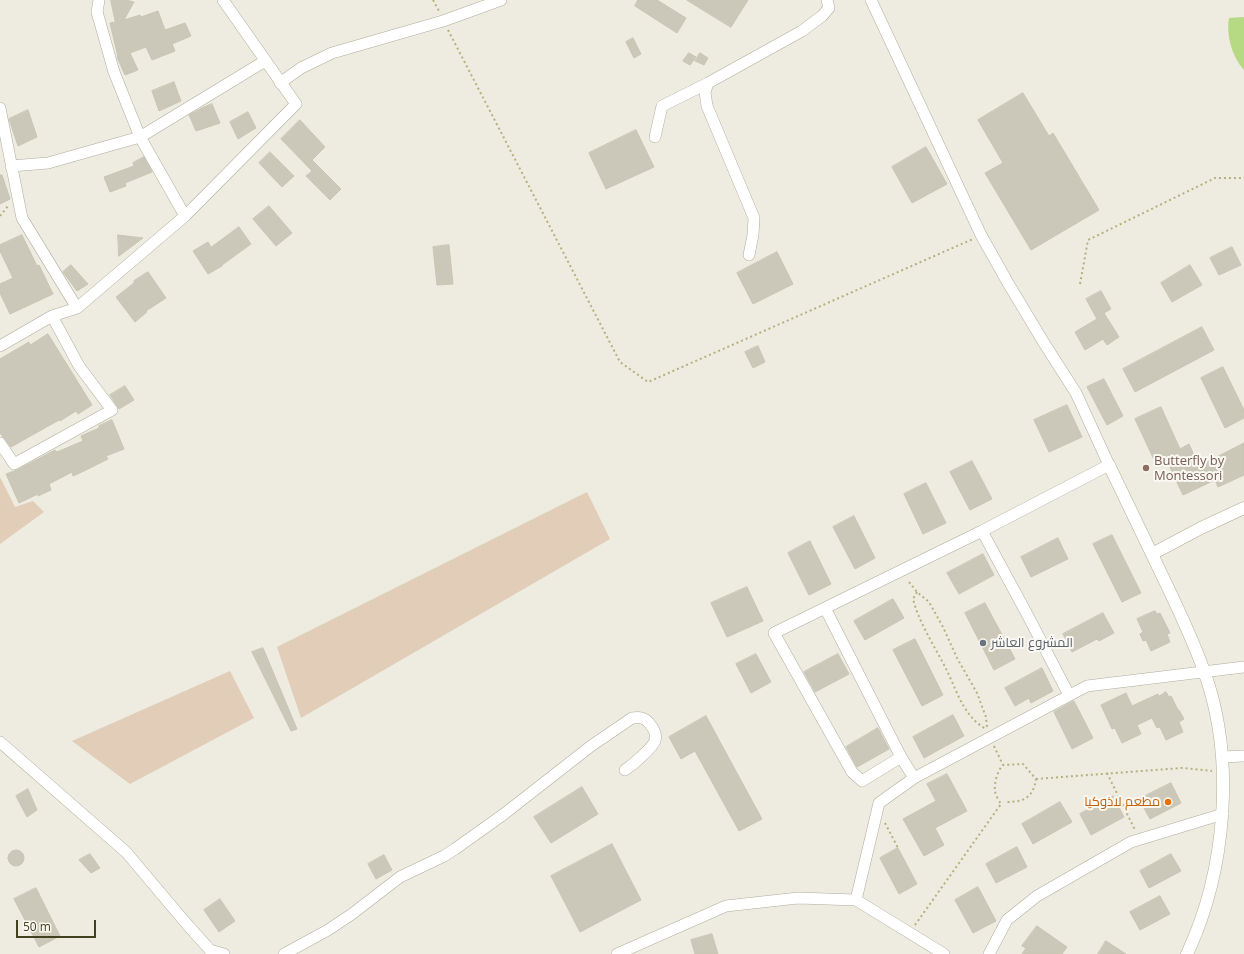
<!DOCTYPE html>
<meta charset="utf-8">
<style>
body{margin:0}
#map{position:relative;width:1244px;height:954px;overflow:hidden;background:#eeebe1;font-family:"Open Sans",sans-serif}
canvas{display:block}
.scale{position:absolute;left:16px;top:920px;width:80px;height:18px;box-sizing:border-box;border:2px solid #41401f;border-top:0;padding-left:5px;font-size:12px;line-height:14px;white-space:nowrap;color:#41401f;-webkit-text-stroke:3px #faf8f2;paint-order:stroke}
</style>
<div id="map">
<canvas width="1244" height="954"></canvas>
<div class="scale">50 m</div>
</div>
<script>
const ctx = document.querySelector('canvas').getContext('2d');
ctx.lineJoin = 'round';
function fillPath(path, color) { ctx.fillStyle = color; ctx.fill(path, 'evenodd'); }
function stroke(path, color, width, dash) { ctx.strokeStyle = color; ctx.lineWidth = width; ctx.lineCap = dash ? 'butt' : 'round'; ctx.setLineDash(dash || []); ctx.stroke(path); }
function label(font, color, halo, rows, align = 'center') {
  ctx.font = font + ' "Open Sans",Cairo,sans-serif'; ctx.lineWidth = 4; ctx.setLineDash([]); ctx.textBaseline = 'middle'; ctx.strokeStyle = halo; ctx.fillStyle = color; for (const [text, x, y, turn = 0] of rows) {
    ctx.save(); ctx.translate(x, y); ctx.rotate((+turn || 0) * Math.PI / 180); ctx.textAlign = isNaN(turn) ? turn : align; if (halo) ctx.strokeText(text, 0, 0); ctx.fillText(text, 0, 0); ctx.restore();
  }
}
const green = new Path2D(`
 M0,477L15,507L33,501L44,512L0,544Z
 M587,492L610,539L301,718L277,647Z
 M230,671L254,718L130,784L72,741Z`);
const water = new Path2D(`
 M1244,17V70C1232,57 1226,35 1229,18Z`);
const building = new Path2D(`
 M111,0H126L134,2L124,20L140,15L141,17L158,11L165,30L185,23L191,36L172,44L175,51L152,60L146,47L130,53L138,70L125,75L117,57H118L110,23L115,22Z
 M638,0H657L686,18L677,33L635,6Z
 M687,0H748L731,27Z
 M633,38L641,54L634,58L626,42Z
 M689,53L696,57L690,65L683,61Z
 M700,53L708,58L704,65L695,61Z
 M174,82L181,101L159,111L152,91Z
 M1023,93L1049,136L1053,133L1099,210L1031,250L985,173L1003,163L978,120Z
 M212,104L220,123L196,131L189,115L202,108Z
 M28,110L37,137L18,146L9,119Z
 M248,112L256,128L238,139L230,122Z
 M300,120L325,147L312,160L341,189L330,200L306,176L312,171L281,139Z
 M636,130L654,167L606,189L589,153Z
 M926,147L947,184L912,203L892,167Z
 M270,152L294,176L282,187L259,163Z
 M144,157L152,172L125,183L126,186L110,192L104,177L134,166L133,163Z
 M0,175H2L10,199L0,204Z
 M269,206L292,233L276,246L253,219Z
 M239,227L251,244L222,265V266L208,274L193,251L208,242L211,247Z
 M22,235L37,266L39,265L53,294L10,314L0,293V284L13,278L0,251V245Z
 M118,235L143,238L119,256Z
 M449,245L453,284L437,285L433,247Z
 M1232,247L1241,265L1219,275L1210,258Z
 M777,252L793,284L753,304L737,273Z
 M71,265L88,284L77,291L63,272Z
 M1190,265L1202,285L1172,302L1161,283Z
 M148,272L166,298L146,311L147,312L135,322L116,297L134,283V281Z
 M1101,291L1111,309L1104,313L1119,337L1107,345L1103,339L1085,350L1075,332L1097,319L1086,299Z
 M1202,327L1214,350L1135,392L1123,369Z
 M48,334L92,405L78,414L76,411L60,421L59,420L11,447L0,433V359L29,342L30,345Z
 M758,346L765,362L753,368L745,352Z
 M1223,367L1244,410V418L1225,428L1201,378Z
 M1104,379L1123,416L1107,425L1087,387Z
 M125,386L134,400L119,409L110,395Z
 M1067,405L1082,437L1049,452L1034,420Z
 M1161,407L1180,449L1189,444L1199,466L1244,443V475L1218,487L1215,480L1183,495L1165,457L1155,462L1135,419Z
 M112,420L124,449L106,456L108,459L86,470L73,476L72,472L49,484L51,490L38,496V494L19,503L6,474L17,470L55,450L57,452L83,441L81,436L99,428V426Z
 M972,461L992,499L970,510L950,472Z
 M926,483L946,523L923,534L904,494Z
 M854,516L875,558L855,569L833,527Z
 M1112,535L1141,593L1122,602L1093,544Z
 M1058,538L1068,559L1031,577L1021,557Z
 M810,541L831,584L809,595L788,553Z
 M983,554L994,575L959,594L947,573Z
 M747,587L763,621L727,637L711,603Z
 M893,599L904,618L865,640L854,621Z
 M985,603L1015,659L994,670L965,613Z
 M1155,611L1157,614L1160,613L1170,633L1167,634L1170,642L1151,651L1146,640L1143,641L1140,634L1143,632L1137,619Z
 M1103,613L1114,633L1099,641L1097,639L1072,652L1063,634Z
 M915,639L943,695L922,706L893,650Z
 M263,648L297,729L291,731L252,652Z
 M756,654L771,682L751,693L736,664Z
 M838,654L849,674L815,692L804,672Z
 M1042,668L1053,691L1031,703L1029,698L1015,706L1005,688Z
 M1166,692L1169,697L1171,696L1178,710H1179L1184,719L1179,722L1183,732L1166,740L1160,727L1157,728L1152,718L1137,725L1141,734L1122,743L1115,728L1112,729L1101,705L1126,693L1132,706L1158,694L1159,696Z
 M1074,701L1093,738L1072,749L1054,712Z
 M953,715L964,736L924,758L913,737Z
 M706,716L762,819L739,831L695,751L681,759L669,737Z
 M878,728L889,749L857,767L846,747Z
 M947,774L967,811L935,828L944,845L924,856L903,819L936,801L927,784Z
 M1171,783L1181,803L1150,819L1139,799Z
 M582,787L598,814L551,843L534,817Z
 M28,789L37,810L27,817L16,796Z
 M1113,796L1124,817L1091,835L1080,814Z
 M1060,802L1072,822L1033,844L1022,824Z
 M612,844L641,900L580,932L551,876Z
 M1017,847L1027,867L996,883L986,864Z
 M898,848L917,884L899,894L880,858Z
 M8 858a8 8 0 1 1 16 0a8 8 0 1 1-16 0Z
 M90,854L100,868L91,873L79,860Z
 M1171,854L1181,871L1149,888L1140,871Z
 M384,855L392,870L376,879L368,864Z
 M978,887L996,921L973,933L955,900Z
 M36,888L60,936L39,947L14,899Z
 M1160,896L1170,914L1140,930L1130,912Z
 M220,899L235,921L219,932L204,910Z
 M1037,926L1067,947L1062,954H1022L1026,948L1022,946Z
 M712,934L718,954H695L691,940Z
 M1106,941L1126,954H1098Z`);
const path = new Path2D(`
 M433,0L439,11
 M448,30L620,362L648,382L973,239
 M0,216L8,206
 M1080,284L1088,240L1215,178H1244
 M909,582L917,592L929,602L943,627L957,658L977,693L986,717L987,727
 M917,592L913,599C919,622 932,642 943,663C956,686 961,715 986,729
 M994,746L1003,765
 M1107,773L1135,830
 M1036,779L1182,768L1212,771
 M885,823L898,848
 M915,925L1001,804C999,801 996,796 995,792C994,784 997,771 1003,765L1023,764L1036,779C1033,798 1024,802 1006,802`);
const street = new Path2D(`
 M99,0L97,12L114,72L140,137L185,216
 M871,0L981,235L1008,283L1044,343L1076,393L1109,465L982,531L774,633L852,772L862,781L901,757L914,778L1087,686L1244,667
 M280,83L301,68L332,53L443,21L501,0
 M0,108L22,218L77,308
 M655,137L662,106L708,83
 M11,166L48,163L140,137L265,61
 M749,255L753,235L754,218L707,106L705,92L708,83L802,31L822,16L829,8L827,0
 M0,346L52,316L77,308L185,216L296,104L223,0
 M0,443L14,464L112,410L79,366L52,316
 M982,531L1028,616L1069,695
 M825,608L901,757
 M0,742L126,852L185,922L210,950L224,954
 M1222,757L1244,756
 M914,778L879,803L856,900L944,954
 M284,954L328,930L352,914L400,877L444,856L455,849L504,814L591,746L632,718C639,717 644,717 649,723C662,738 654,745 642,756C637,761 631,766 625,770
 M617,954L726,906L798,898L856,900
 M989,954L1007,920L1037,896L1131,842L1223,814`);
const secondary = new Path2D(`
 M1109,465C1126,500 1143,536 1160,571C1176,604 1192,637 1204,671C1236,759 1226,871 1187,954
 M1152,554L1201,528L1244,508`);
const markers = [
 [1146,468,4,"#8d6e63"],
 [983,643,4,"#6b7280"],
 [1168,802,4,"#e8710a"]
];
const educationNames = [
 ["Butterfly by",1154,461],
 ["Montessori",1154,476]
];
const worshipNames = [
 ["المشروع العاشر",991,643]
];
const foodNames = [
 ["مطعم لاذوكيا",1160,802]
];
fillPath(green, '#e1cdb8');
fillPath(water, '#b6d983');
fillPath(building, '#ccc8b9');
stroke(building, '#c8c5b3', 1);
stroke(street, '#b0ad9b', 12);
stroke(secondary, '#b3af95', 13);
stroke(path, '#b5b17e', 2, [2, 3]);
stroke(street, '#fff', 11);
stroke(secondary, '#fff', 12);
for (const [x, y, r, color] of markers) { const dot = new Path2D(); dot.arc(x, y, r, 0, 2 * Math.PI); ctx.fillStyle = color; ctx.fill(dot); stroke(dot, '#faf8f2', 1.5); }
label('13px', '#785e54', '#faf8f2', educationNames, 'left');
label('13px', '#5b616d', '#faf8f2', worshipNames, 'left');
label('13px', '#c56008', '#faf8f2', foodNames, 'right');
</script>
